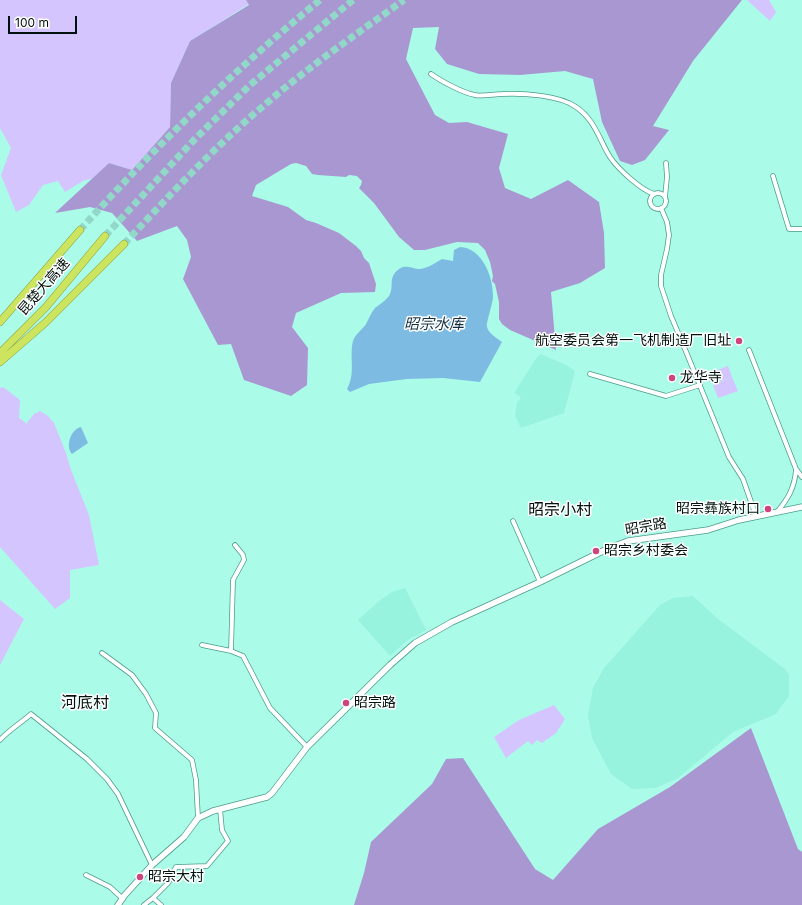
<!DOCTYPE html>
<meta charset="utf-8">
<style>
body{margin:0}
#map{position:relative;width:802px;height:905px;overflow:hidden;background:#abfbe9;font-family:Inter,sans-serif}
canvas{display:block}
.scale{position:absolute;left:8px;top:16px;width:69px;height:18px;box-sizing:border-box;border:2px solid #00120d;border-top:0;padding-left:5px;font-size:12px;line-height:14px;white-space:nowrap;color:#00120d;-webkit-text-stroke:3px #fff;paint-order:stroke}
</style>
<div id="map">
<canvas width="802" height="905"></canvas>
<div class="scale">100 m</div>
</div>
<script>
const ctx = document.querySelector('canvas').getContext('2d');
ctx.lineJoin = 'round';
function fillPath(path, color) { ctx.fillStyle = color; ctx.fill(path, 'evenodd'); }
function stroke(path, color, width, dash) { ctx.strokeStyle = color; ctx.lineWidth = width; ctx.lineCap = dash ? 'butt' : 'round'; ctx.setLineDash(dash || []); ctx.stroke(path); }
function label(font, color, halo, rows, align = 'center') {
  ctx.font = font + ' Inter,"Noto Sans SC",sans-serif'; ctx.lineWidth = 3; ctx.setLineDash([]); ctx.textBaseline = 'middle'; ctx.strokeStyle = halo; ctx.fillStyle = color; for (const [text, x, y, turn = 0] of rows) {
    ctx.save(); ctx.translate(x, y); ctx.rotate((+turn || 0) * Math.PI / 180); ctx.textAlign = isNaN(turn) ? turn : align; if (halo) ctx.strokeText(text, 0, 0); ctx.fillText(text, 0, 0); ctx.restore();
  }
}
const built = new Path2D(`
 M541,354L568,366L575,371L564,413L521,428L515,416L517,403L521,397L514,393L537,357Z
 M405,588L426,630L406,641L390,656L358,620L379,601L392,592Z
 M693,596L718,619L785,669L789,675V696L776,714L733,732L677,779L655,788L632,789L611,774L592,738L588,715L593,688L604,668L660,605L673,598Z`);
const green = new Path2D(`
 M0,0H246L249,4L190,41L171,83L170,127L132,170L109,163L93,178L83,181L65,192L58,181L43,185L29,205L16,212L1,175L11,148L0,128Z
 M747,0H769L776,12L770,21Z
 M728,366L732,377L713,384L709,373Z
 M732,377L738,391L718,398L713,385Z
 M3,387L20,400L19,418L25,422L26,424L34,414L40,411L48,416L54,423L66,453L71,470L89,515L99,565L70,570V598L55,609L0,547V388Z
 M0,600L24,619L0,665Z
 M554,705L565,719L556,733L542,743L537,740L532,745L528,741L506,758L494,737L519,720Z`);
const forest = new Path2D(`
 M246,0H742L693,61L653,126L669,130L645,160L632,165L620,161L602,122L593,79L565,71L520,75L479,74L447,64L435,49L439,27L413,28L406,59L435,115L449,123L467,122L508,134L499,168L505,188L531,199L568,180L599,202L604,233L605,268L580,283L551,292L556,350L510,330L502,324L499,319V302L495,284L492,281L493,276L490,262L485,250L478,243L457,242L425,250H414L399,237L374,203L359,188L361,185L362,181L357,176L349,175L346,177L318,175L312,174L306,166L296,163L291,164L256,185L252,196L288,207L306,220L316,223L339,233L356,246L361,251L364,258L369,263L376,284L375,292L341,293L296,313L292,327L308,348L307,385L291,396L244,380L231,344L218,345L183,279L191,257L187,240L177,226L137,241L112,213L90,207L55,213L109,163L132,170L170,127L171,83L190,41L249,5Z
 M751,728L798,849L802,852V905H354L364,873L371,842L432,784L446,759L463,758L535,869L553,880L598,829L670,787Z`);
const water = new Path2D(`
 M460,247C482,248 493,276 493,296C493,304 486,322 487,327C488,333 498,339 502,342L480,382L443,378L407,379L369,384L350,392L347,389C356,373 349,357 353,341C355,334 362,330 366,324C369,318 371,313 375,308C380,304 385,301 389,296C395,286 387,278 399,269C406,264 412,269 420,269C428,268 435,263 442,259L453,261L454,250Z
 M81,427L88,443L72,454C65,446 71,429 81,427Z`);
const highwayTunnel = new Path2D(`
 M80,230C154,148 234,70 320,0
 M105,236L194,140L250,85L353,0
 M124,244C170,195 216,145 268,102C311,65 358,33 404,0`);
const street = new Path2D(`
 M431,74C441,81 463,93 475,95C483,97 494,94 502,94C523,93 559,95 576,107C595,120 599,139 610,157C618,169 641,190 654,194
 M773,176L789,229H802
 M650 201a8 8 0 1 1 16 0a8 8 0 1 1-16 0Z
 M665,197L667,177L666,163
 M661,208L667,222L669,235L667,249L661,275V286L671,316L687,354L729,457L743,479L756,516
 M749,350L796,469
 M590,374L666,396L700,385
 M777,512C788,499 795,487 796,469L802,477
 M513,521L540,582
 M235,545L243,555L244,560L233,580L231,651L243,656L270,708L307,747
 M202,645L231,651
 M102,653L132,675L146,694L156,713L155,728L192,760L196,780L198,818
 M0,740C9,730 21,723 31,714L87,759L107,779L118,794L152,865
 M86,875L110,887L123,899
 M153,898L168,883L176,867L207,866L228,841L222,830L220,809
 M144,905L153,898L161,905`);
const secondary = new Path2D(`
 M118,905L124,896L152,865L184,837L198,818L213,811L267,797L272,793L307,747L390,665L415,643L452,622L540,582L607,549L628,541L708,530L739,520L802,507`);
const highway = new Path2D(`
 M0,322L80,230
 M0,353L46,307L105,236
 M0,362L45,323L124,244`);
const markers = [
 [739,341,4,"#cd447e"],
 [672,378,4,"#cd447e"],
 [768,509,4,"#cd447e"],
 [596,551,4,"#cd447e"],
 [346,703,4,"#cd447e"],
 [140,877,4,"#cd447e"]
];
const streetNames = [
 ["昆楚大高速",44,287,-49],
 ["昭宗路",646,527,-10]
];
const poiNames = [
 ["航空委员会第一飞机制造厂旧址",731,341,"right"],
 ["龙华寺",680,378],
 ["昭宗彝族村口",760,509,"right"],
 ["昭宗乡村委会",604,551],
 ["昭宗路",354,703],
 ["昭宗大村",148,877]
];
const waterNames = [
 ["昭宗水库",434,324]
];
const quarterNames = [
 ["昭宗小村",560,510],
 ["河底村",85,703]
];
fillPath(built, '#97f2de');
fillPath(green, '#d5c5fe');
fillPath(forest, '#a997d1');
fillPath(water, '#7ebbe3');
stroke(highwayTunnel, '#91d8c8', 7, [7, 3.5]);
stroke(street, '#4b9b8a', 5.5);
stroke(secondary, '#4b9b8a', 7);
stroke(highway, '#859a42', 8);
stroke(street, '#fff', 4);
stroke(secondary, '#fff', 5.5);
stroke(highway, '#cce45e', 7);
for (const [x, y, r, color] of markers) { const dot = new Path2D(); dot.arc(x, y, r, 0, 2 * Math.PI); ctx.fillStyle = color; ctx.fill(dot); stroke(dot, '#fff', 1.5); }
label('14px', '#00120d', '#fff', streetNames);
label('14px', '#00120d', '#fff', poiNames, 'left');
label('italic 15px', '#122e40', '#fff', waterNames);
label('16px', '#00120d', '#fff', quarterNames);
</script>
